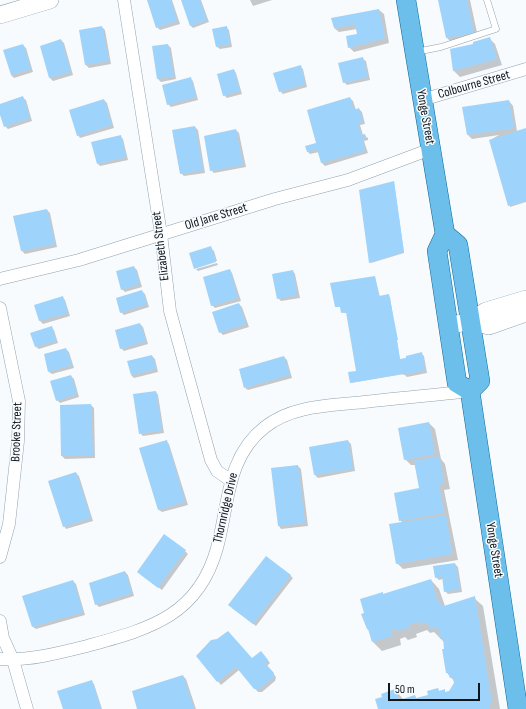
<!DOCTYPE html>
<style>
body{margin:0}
#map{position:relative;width:526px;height:709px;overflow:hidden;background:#f7fbfe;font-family:"Sofia Sans Condensed",sans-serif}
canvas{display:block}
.scale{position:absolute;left:388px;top:683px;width:92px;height:18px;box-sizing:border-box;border:2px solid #0f161b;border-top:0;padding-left:5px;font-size:12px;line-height:14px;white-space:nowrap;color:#0f161b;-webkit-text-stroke:3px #f7fbfe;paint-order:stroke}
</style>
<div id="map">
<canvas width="526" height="709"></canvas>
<div class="scale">50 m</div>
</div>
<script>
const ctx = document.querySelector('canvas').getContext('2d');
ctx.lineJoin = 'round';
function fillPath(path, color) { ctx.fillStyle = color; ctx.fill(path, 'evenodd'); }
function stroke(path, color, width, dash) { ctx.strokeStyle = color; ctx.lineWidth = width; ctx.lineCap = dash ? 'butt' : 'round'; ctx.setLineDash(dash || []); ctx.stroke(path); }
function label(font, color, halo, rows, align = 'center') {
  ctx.font = font + ' "Sofia Sans Condensed",sans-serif'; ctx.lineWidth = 3; ctx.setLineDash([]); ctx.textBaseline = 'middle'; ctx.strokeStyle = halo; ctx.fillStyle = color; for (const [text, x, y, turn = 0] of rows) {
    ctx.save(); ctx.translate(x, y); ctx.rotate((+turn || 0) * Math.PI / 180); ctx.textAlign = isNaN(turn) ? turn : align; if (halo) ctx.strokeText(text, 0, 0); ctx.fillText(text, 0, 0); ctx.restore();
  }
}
const shadow = new Path2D(`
 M149,0H172L180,24L160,30L157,27Z
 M182,0H201L209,22L193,28L190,25Z
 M250,0H272L253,6Z
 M439,0H470L478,37L451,42L447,38Z
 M379,10L384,14L389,43L354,52L349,47L358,35L357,29L339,32L334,28Z
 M102,27L105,30L111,64L89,68L86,65L80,31Z
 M226,27L229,30L232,47L220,49L217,47Z
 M489,38L495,44L502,65L460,77L454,71L451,50L474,45Z
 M61,40L64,43L73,75L53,81L50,78Z
 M23,45L26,48L33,72L14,78L11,75Z
 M168,45L171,48L176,79L161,82L158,79Z
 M363,59L366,61L370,80L347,85L344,82Z
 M300,66L303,69L307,87L283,94L280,91Z
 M234,70L236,73L242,94L227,98L224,95Z
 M190,78L193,81L198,100L171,107L168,104Z
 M23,98L26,100L32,121L8,129L5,126L0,112V105Z
 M350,98L353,101L356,110L359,109L362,112L365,124L360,125L363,135L368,138V140L364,141L368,153L325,166L322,163L319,152L310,154L307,151L317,143Z
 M104,100L107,103L114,128L80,138L78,135Z
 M509,101L513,106L517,131L526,129V202L510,207L490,140L499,135L472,139L468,135L464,108Z
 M195,127L198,130L205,173L184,176L181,173Z
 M236,130L239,133L246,167L214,173L211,170Z
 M120,136L123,139L128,160L100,166L98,164Z
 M394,182L404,253L371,263L370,262Z
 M47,210L50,213L57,247L25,254L22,251Z
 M211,248L214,251L217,261L195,267Z
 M217,263L218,265L198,271L196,269Z
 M134,267L137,270L142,287L125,292L122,289Z
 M230,270L232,273L241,301L215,308L212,305Z
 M293,271L295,274L300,298L281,301L278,298Z
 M375,277L380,297H390L400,360L421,353L424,356L427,373L407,377L404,374L351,383L357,372L348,313H343L341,307H336Z
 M142,291L145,294L149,307L124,315L121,312Z
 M62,297L65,300L70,316L43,324L40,321L36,306Z
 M239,304L242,307L249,327L223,335L220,332Z
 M140,324L143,327L148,344L124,351L121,348Z
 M51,327L54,330L58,343L39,349L36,347Z
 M66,349L69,352L74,368L52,374L49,372Z
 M152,356L155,359L158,372L134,378L131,375Z
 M284,357L287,360L292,378L248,390L245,388Z
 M71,376L74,379L79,397L60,403L57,400Z
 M156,392L158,395L164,433L143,436L140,433Z
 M91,405L94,408L95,458L65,459L62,456Z
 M429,423L435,429L441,459L445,464L450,489L444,490L458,560L403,569L397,563L403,523L400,520L420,489L415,465H411L405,459Z
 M166,441L169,444L188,505L162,512L159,510Z
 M348,441L351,444L355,471L318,478L315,475Z
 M298,466L301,469L308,526L281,529L279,526L272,469Z
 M76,473L79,476L93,521L66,529L64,526Z
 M185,551L188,554L162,590L141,575Z
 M455,564L458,567L462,592L448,594L445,591L443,579L439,580L436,577Z
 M125,572L128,575L134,596L99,607L96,604Z
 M290,575L293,578L256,626L232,608Z
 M431,580L439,589L445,606L474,598L483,606L500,709H379L383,698L395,690L404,700L415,696L417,699L429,695L438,689L440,692H450L455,682L447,673L444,642L434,632L430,633L427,630L416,634L417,637L408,640L405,637L400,639L401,645L382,651L373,642L370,631L367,629L382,593L384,595Z
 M73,581L76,584L85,615L36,629L33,627Z
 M264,655L270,663L267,666L276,677L275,681L262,692H258L239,670L221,685L197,656L252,660Z
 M183,676L186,679L196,709H139Z
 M91,681L94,684L102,709H64Z`);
const building = new Path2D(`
 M147,0H171L177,21L156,28Z
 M181,0H200L207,20L190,26Z
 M438,0H467L474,33L446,38Z
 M379,9L385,38L348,48L346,36L357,34L355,24L334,28L331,18Z
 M102,26L109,61L85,65L79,30Z
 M227,26L230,44L216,47L212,29Z
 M490,37L497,59L453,71L450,49L473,44V42Z
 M61,39L71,72L49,78L40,46Z
 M23,44L31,69L11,75L3,50Z
 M168,44L174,76L157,79L152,46Z
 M363,57L368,77L343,83L338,63Z
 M301,65L305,84L279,92L273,73Z
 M234,69L240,91L223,96L217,74Z
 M191,77L196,97L167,105L162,85Z
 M23,96L30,118L4,127L0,115V104Z
 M350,97L354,110L359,108L363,121L358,123L361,135L365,134L366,137L362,138L365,151L321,163L317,149L307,152L305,146L316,143L307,110Z
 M104,99L112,125L77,136L69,110Z
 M509,100L514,128L467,135L462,107Z
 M195,126L203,170L180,174L172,130Z
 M526,128V201L508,206L489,140Z
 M236,129L243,165L210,171L204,136Z
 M121,135L126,157L97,164L91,142Z
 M394,181L404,252L369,263L359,190Z
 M47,209L55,244L21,251L13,216Z
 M211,246L216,262L194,269L189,253Z
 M134,266L140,284L121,290L116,271Z
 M230,269L238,298L211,306L203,277Z
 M293,270L297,295L277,299L272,274Z
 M375,276L379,296L389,294L398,340H397L400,359L406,358V356L422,352L425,370L403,375L401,366L402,374L350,383L348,372L356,371L346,312L341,313L340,307H335L330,283Z
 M142,290L147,304L120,313L116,298Z
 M63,296L68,313L39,321L34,305Z
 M239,303L246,324L219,333L212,312Z
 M140,323L146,341L120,349L115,330Z
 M52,326L56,341L35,347L30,333Z
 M66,348L72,365L48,372L44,354Z
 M152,355L156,369L131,375L127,361Z
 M284,356L290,375L244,388L239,369Z
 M71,375L77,394L56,401L50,381Z
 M156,391L162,430L139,434L133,394Z
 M91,404L93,455L61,456L60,405Z
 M429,422L435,454L404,460L398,428Z
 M167,440L185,502L158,510L139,448Z
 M348,440L353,469L314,475L309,447Z
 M439,456L444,483L439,484L444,513L399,521L394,493L419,488L414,461Z
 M298,465L305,523L278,526L271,468Z
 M76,472L91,518L63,527L48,481Z
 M446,515L452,554L396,564L389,524Z
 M164,534L186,550L158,588L137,572Z
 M266,556L291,575L253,624L228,605Z
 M455,563L460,589L444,592L442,576L435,578L433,566Z
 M125,571L132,593L95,605L89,583Z
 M431,579L438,602L444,606L475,596L492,703L489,702L490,709H378L375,699L382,697L381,694L395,689L399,700L415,695L416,698L428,695L427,691L438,688L439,691L445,689V692L449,691L454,683L453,678H450L448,673H446L442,649H444L443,638L440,639L438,627L430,629L428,622L421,625L419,622L408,625L409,628L398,631L397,629L391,630L393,636L372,642L368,629H367L361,614L364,613L360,599L383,592V594Z
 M73,580L83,612L32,627L22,596Z
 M228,631L252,658L261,651L268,660L265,663L274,673L273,678L259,689H254L236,667L217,682L196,656L211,640L217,639Z
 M183,675L194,709H137L132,691Z
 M92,680L101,709H63L57,691Z`);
const lane = new Path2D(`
 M416,52L441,47L496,29L487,0`);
const street = new Path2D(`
 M124,0L161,234L170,311L211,460L217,471L230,480
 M422,100L526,69
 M0,279L79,260L275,199L348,180L431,149
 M0,308L19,401L18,441L9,524L0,557
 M0,621L3,638L13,660L27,709
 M0,659C29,661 59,653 87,646C148,629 198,617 217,548C229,505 226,457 265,427C293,405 330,406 364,402C399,398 434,395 470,391`);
const secondary = new Path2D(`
 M0,15L50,0
 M470,321L489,326L526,313
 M448,326L470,321L486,311L526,299`);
const primary = new Path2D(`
 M406,0L445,234L437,251L457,383L470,391L518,709
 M445,234L458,245L480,381L470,391`);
const streetNames = [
 ["Colbourne Street",474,85,-16],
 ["Yonge Street",425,117,80],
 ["Old Jane Street",216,217,-17],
 ["Elizabeth Street",161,246,-97],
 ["Brooke Street",17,432,-88],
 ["Thornridge Drive",226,508,-77],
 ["Yonge Street",494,550,81]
];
fillPath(shadow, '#0003');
fillPath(building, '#9ed3fc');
stroke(lane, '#90a2b1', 7);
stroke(street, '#90a2b1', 13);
stroke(secondary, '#90a2b1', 18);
stroke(primary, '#0d689a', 20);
stroke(lane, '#fff', 6);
stroke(street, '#fff', 12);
stroke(secondary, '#fff', 17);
stroke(primary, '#6dbfeb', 19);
label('13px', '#0f161b', '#f7fbfe', streetNames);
</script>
